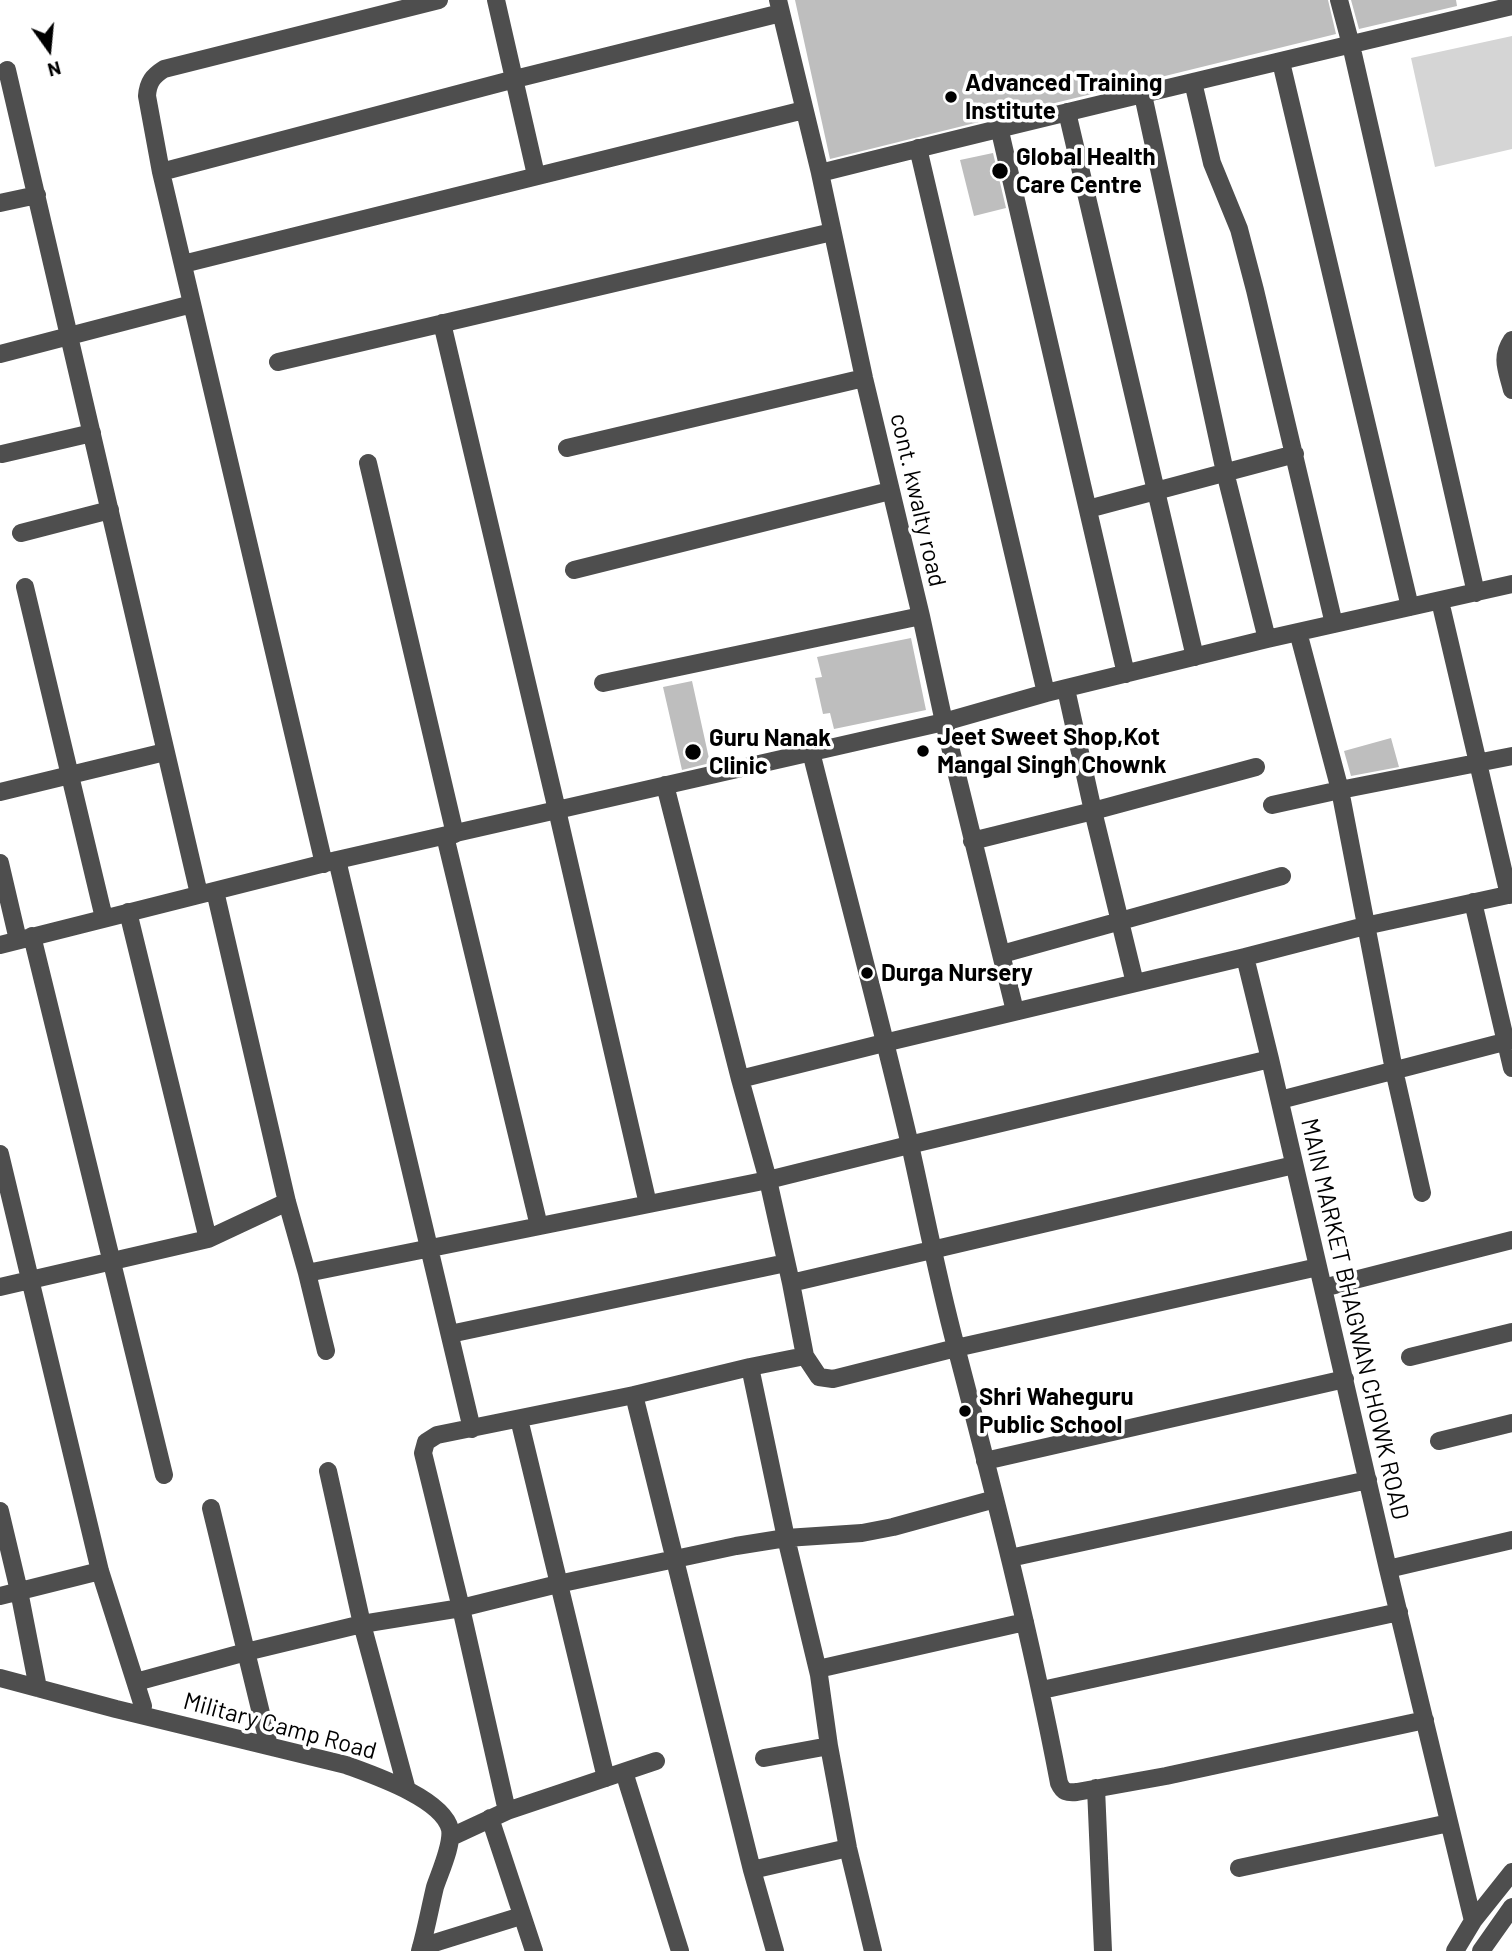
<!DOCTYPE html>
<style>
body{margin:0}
#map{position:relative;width:1512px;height:1951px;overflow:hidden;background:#fff;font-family:Barlow,sans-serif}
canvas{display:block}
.north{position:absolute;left:14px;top:14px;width:70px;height:70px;-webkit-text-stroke:5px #fff;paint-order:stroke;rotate:165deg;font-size:19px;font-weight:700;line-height:28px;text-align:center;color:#000}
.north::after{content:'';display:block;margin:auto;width:24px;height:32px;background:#000;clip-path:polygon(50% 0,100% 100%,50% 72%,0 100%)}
</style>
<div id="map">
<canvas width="1512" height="1951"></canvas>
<div class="north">N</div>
</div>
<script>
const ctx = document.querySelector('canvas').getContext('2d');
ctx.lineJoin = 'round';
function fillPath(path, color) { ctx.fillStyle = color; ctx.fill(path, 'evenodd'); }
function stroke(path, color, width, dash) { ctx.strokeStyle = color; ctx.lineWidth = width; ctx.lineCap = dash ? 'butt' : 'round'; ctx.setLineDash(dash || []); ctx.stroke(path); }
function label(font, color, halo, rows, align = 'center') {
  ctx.font = font + ' Barlow,sans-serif'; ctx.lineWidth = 7; ctx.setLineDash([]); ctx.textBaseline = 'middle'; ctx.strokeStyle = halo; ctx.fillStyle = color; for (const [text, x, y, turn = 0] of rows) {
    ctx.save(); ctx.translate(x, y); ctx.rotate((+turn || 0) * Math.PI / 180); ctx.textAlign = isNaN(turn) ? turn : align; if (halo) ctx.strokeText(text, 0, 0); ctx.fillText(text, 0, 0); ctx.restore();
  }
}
const green = new Path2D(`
 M1512,36V149L1435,167L1411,58Z`);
const building = new Path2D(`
 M795,0H1328L1336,34L1002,116H996L991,119L830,159Z
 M1351,0H1456L1457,6L1359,29Z
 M993,153L1006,208L974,216L960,160Z
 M911,638L926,710L834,729L830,713L823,714L815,678L822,677L817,657Z
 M692,681L710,763L682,770L663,687Z
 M1391,738L1399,767L1351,776L1344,751Z`);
const minor = new Path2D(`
 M496,0L536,175
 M778,0L820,173L864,378L921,616L944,722L1015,1011
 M1339,0L1351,45L1476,593
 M1281,62L1410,607
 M7,70L199,894
 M1193,82L1212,163L1239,229L1255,290L1334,624
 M1143,95L1225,472L1267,639
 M1067,112L1195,657
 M999,127L1126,674
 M918,148L1046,693
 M161,172L515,79L781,13
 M820,173C1050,115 1281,61 1512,6
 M0,203L37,195
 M183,264C390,213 596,160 804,110
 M442,323L557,810L648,1204
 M1512,340C1500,358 1507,370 1512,390
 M0,354L192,304
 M278,362L832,232
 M567,448L864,378
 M2,454L92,433
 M368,463L455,834
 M1088,509L1295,454
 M21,533L110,510
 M574,570L890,491
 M25,587L104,918
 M1440,601L1509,895
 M1298,632L1340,790L1394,1070L1422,1193
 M603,683L921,616
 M1066,689L1093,811L1135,983
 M811,752C844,883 879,1013 910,1145C925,1212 938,1280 956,1347C994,1492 1031,1636 1059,1783C1063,1792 1067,1793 1077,1792L1166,1776L1425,1720
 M0,792L165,752
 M1272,805L1340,790L1512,756
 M445,836L539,1226
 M972,841L1093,811L1256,767
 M337,860L472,1429
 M0,863L18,940
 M324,864L161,172L147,96C148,82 153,76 164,69L439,0
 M215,891L287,1202L307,1273L326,1351
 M1473,902L1512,1068
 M128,912L208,1239
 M32,936L164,1475
 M0,945L337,860L944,722L1046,693L1267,639L1512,584
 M1002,954L1282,876
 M1245,957L1365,926L1512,894
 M740,1079L884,1043L1245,957L1270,1059L1388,1569L1473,1921
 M1280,1100L1512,1040
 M0,1154L100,1571L143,1706
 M307,1273L768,1180L909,1145L1270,1059
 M791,1283L1294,1165
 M0,1287L208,1239L287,1202
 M1323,1288L1512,1240
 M450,1334L786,1263
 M805,1356L819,1377L833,1379L956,1348L1318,1267
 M1410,1357L1512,1332
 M750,1367L786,1538L819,1675L829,1746L848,1848L873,1951
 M634,1395L752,1870L775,1951
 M519,1419L606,1778
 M1439,1441L1512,1423
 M985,1461L1345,1379
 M328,1471L362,1624L407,1790
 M211,1508L269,1746
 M0,1511L19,1591L38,1688
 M1010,1558L1368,1480
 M1388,1569L1512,1540
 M0,1596L100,1571
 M818,1669L1025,1622
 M0,1678L116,1709L346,1765C373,1775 442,1798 450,1829C453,1844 440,1872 435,1887C430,1908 426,1930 420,1951
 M136,1682L246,1652L362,1624L461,1608L423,1453L426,1442L437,1435L634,1395L750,1367L805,1356L791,1283L768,1180L740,1079L665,785
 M1042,1690L1399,1612
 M764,1758L829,1746
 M624,1772L680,1951
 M1096,1788L1103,1951
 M507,1811L461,1608L558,1584L736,1546L786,1538L862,1533L893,1527L995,1499
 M490,1818L534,1951
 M451,1837L507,1811L656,1761
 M1239,1868L1449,1823
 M752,1870L848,1848
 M421,1947L521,1916
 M1455,1951L1473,1921L1512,1872
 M1481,1951L1512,1907`);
const markers = [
 [951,97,7,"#000"],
 [1000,171,9,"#000"],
 [923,751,7,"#000"],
 [693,752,9,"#000"],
 [867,973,7,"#000"],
 [965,1411,7,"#000"]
];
const poiNames = [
 ["Advanced Training",965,83],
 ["Institute",965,111],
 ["Global Health",1016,157],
 ["Care Centre",1016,185],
 ["Jeet Sweet Shop,Kot",937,737],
 ["Mangal Singh Chownk",937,765],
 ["Guru Nanak",709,738],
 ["Clinic",709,766],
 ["Durga Nursery",881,973],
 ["Shri Waheguru",979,1397],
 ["Public School",979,1425]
];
const streetNames = [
 ["cont. kwalty road",918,500,77],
 ["MAIN MARKET BHAGWAN CHOWK ROAD",1355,1319,77],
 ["Military Camp Road",280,1726,15]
];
fillPath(green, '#d5d5d5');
fillPath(building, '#bebebe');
stroke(minor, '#4e4e4e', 18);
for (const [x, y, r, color] of markers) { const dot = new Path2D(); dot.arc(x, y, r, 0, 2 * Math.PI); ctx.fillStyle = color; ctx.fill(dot); stroke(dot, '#fff', 2.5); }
label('bold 24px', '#000', '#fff', poiNames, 'left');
label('24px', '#000', '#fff', streetNames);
</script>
